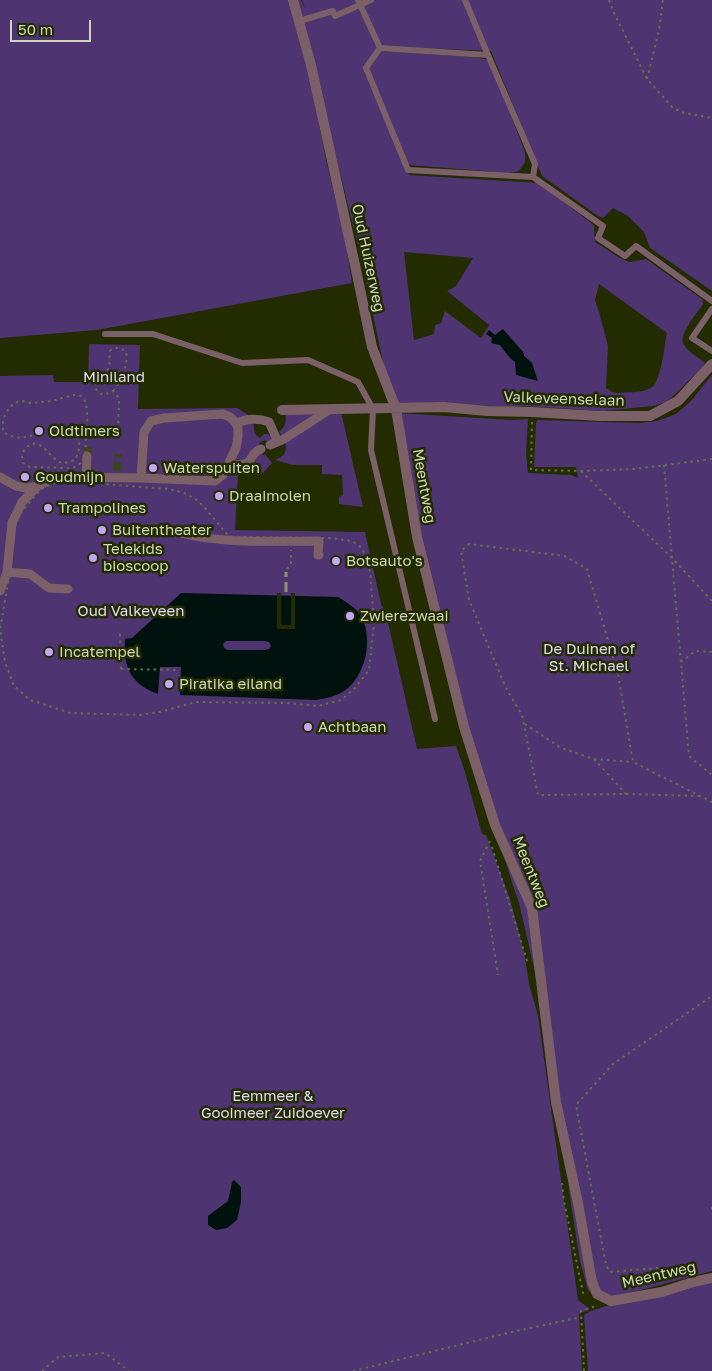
<!DOCTYPE html>
<style>
body{margin:0}
#map{position:relative;width:712px;height:1371px;overflow:hidden;background:#222c00;font-family:"Golos Text",sans-serif}
canvas{display:block}
.scale{position:absolute;left:10px;top:20px;width:81px;height:22px;box-sizing:border-box;border:2px solid #ced7b9;border-top:0;padding-left:6px;font-size:15px;line-height:18px;white-space:nowrap;color:#ced7b9;-webkit-text-stroke:4px #222c00;paint-order:stroke}
</style>
<div id="map">
<canvas width="712" height="1371"></canvas>
<div class="scale">50 m</div>
</div>
<script>
const ctx = document.querySelector('canvas').getContext('2d');
ctx.lineJoin = 'round';
function fillPath(path, color) { ctx.fillStyle = color; ctx.fill(path, 'evenodd'); }
function stroke(path, color, width, dash) { ctx.strokeStyle = color; ctx.lineWidth = width; ctx.lineCap = dash ? 'butt' : 'round'; ctx.setLineDash(dash || []); ctx.stroke(path); }
function label(font, color, halo, rows, align = 'center') {
  ctx.font = font + ' "Golos Text",sans-serif'; ctx.lineWidth = 5; ctx.setLineDash([]); ctx.textBaseline = 'middle'; ctx.strokeStyle = halo; ctx.fillStyle = color; for (const [text, x, y, turn = 0] of rows) {
    ctx.save(); ctx.translate(x, y); ctx.rotate((+turn || 0) * Math.PI / 180); ctx.textAlign = isNaN(turn) ? turn : align; if (halo) ctx.strokeText(text, 0, 0); ctx.fillText(text, 0, 0); ctx.restore();
  }
}
const green = new Path2D(`
 M0,0H292L301,35L327,164L346,243L352,283L97,330L0,338Z
 M297,0H301L305,8L302,0H712V291L650,248L644,232L628,216L613,208L603,218L598,216L542,176L491,51L398,47L380,48L366,68L365,74L409,175L538,183L590,222L594,226L595,242L620,258L630,262L646,259L702,299L703,304C698,312 677,336 684,345C688,352 699,358 705,363L702,368L667,402L653,406L603,411L524,406L514,407L425,403H393L383,362L359,248L350,214L309,43ZM404,252L473,258L456,286L447,291L489,325L481,338L445,311L441,323L435,325L434,334L414,340ZM599,284L667,333C664,345 662,384 649,389C640,393 627,392 617,393L612,392L606,388L608,346L599,312L595,300ZM502,330L523,352L524,356L532,363C510,362 513,362 500,345L492,343V338Z
 M381,51L474,57L489,60L525,152V162L519,171L509,173L409,165L369,69Z
 M89,344L140,345L138,409L237,408L252,417L255,434L260,438L264,434H268L273,439L269,442L265,440L259,443L263,455L265,454L272,463L263,473L238,472L235,530L365,532L381,604L386,614L417,749L456,746L465,772L482,834L486,835L510,899L524,952L529,984L538,1016L578,1300L590,1309L579,1314L582,1371H0V376L53,375L54,382H88Z
 M712,375V1271L615,1297H596L588,1290L580,1261L570,1197L553,1049L519,903L510,876L456,683L417,525L397,413L511,420L528,419L526,454L528,473L571,475L578,478L576,467H534L536,422L538,420L639,423L657,421L676,414L690,402Z
 M284,412H341L363,507L339,504V497L343,495L342,475L322,474V465H293L275,460C291,454 287,443 279,432C285,427 288,421 284,412Z
 M712,1278V1371H588L584,1315L591,1311L622,1301Z`);
const water = new Path2D(`
 M503,329L523,352L524,356L532,363L538,381L516,375L515,362L510,358L500,345L491,343L492,338L486,334L489,330L495,335Z
 M181,593L338,597C345,601 353,606 359,613C374,634 367,672 348,688C339,696 327,698 316,700L180,695L181,667H160L158,694C131,684 123,668 125,639L132,638ZM226,641H264L269,642L271,646L269,649L265,650H228L224,648L223,644Z
 M234,1180L241,1187V1202L237,1220L227,1228L216,1230L208,1225V1216L228,1201L232,1182Z`);
const pier = new Path2D(`
 M277,593H281V625H291V593H295V629H277Z`);
const pedestrianTunnel = new Path2D(`
 M87,456L88,445
 M117,471L118,454`);
const path = new Path2D(`
 M609,0L615,15L647,79L673,108L684,113L712,118
 M647,79L659,30L663,0
 M113,391L124,376L127,357L126,352C121,348 115,346 110,351C109,356 110,362 109,367C107,377 82,382 103,395L113,391L118,397L119,403L118,432
 M73,395C75,395 78,395 81,396C92,402 85,444 85,456L81,463L73,468L30,467L23,463C22,457 21,453 26,448C40,433 50,461 63,463C66,463 71,461 75,460C82,446 80,442 71,430C67,428 61,425 56,426C51,426 45,429 41,431C27,439 17,440 3,432V420L7,411L14,403L22,401L31,403L52,401Z
 M532,422L531,470L581,471L635,469L712,459
 M664,465L689,756L712,775
 M581,471L672,558L712,601
 M61,481L169,489L187,494L198,501L206,509L226,533L229,536L237,537L331,538L352,541L362,548L370,571L374,624L369,670L355,688L341,700L318,706L288,703L196,702L159,712L140,715L70,713L30,700L14,686L5,662L0,629L10,572L15,527L18,516L40,490L52,484Z
 M287,569L291,564V550
 M120,634L121,673
 M681,662L695,651L712,652
 M121,669L179,670
 M525,724L561,748L594,759L626,794
 M594,759L633,762
 M700,796L626,794L538,795L522,715L506,688L469,600L461,551L469,544L565,556L587,569L618,674L633,762L712,802
 M490,841L480,861L498,975
 M492,847L528,964
 M562,1183L564,1201L583,1293L587,1296
 M712,1207V1212
 M660,1282L657,1268L610,1272L606,1265L576,1105L613,1064L712,996
 M42,1371L58,1357L105,1353L129,1371
 M353,1371L512,1332L581,1317
 M584,1371L581,1311L596,1306`);
const service = new Path2D(`
 M358,0L380,48
 M465,0L488,55
 M299,21L333,11L335,16L371,0
 M533,177L535,164L488,55L380,48L366,68L408,170L533,177L603,226L598,238L625,256L636,246L712,301
 M712,309L692,338L712,351
 M105,334H153L242,363L308,360L358,382L373,409L371,450L435,719`);
const pedestrian = new Path2D(`
 M223,414L230,417L235,422L238,428V437L236,448L223,475L215,481L141,478L144,432L151,421L164,418Z
 M236,424C245,418 259,418 269,422L278,442
 M270,445L284,439L329,410
 M227,467C233,464 241,466 247,463C253,459 251,453 261,449
 M0,477L16,486L26,488L38,486
 M86,477L87,456
 M180,533C225,544 273,541 319,541L318,555H319
 M68,589L49,588L30,574L7,572L12,523L22,502L38,486L54,477L141,478
 M0,591L7,572`);
const minor = new Path2D(`
 M293,0L311,65L355,265L372,347L396,409L417,537L464,727L495,825L532,908L556,1102L578,1203L592,1282L597,1294L611,1301L662,1292L693,1282L712,1278
 M282,410L444,407L487,411L532,412L600,416H650L678,401L712,364`);
const rail = new Path2D(`
 M286,592V572`);
const markers = [
 [39,431,5,"#c3a7f2"],
 [153,468,5,"#c3a7f2"],
 [25,477,5,"#c3a7f2"],
 [219,496,5,"#c3a7f2"],
 [48,508,5,"#c3a7f2"],
 [102,530,5,"#c3a7f2"],
 [93,558,5,"#c3a7f2"],
 [336,561,5,"#c3a7f2"],
 [350,616,5,"#c3a7f2"],
 [49,652,5,"#c3a7f2"],
 [169,684,5,"#c3a7f2"],
 [308,727,5,"#c3a7f2"]
];
const streetNames = [
 ["Oud Huizerweg",368,258,78],
 ["Valkeveenselaan",564,399,2],
 ["Meentweg",424,486,80],
 ["Meentweg",531,872,68],
 ["Meentweg",659,1275,-13]
];
const parkNames = [
 ["Miniland",114,377],
 ["Oud Valkeveen",131,611],
 ["De Duinen of",589,649],
 ["St. Michael",589,666],
 ["Eemmeer &",273,1096],
 ["Gooimeer Zuidoever",273,1113]
];
const poiNames = [
 ["Oldtimers",49,431],
 ["Waterspuiten",163,468],
 ["Goudmijn",35,477],
 ["Draaimolen",229,496],
 ["Trampolines",58,508],
 ["Buitentheater",112,530],
 ["Telekids",103,549],
 ["bioscoop",103,566],
 ["Botsauto's",346,561],
 ["Zwierezwaai",360,616],
 ["Incatempel",59,652],
 ["Piratika eiland",179,684],
 ["Achtbaan",318,727]
];
fillPath(green, '#4e3471');
fillPath(water, '#00120e');
fillPath(pier, '#222c00');
stroke(pedestrianTunnel, '#3c461c', 9, [9, 4.5]);
stroke(path, '#646e47', 2, [2.5, 4]);
stroke(service, '#7c6067', 6);
stroke(pedestrian, '#7c6067', 9);
stroke(minor, '#7c6067', 10);
stroke(rail, '#8c9572', 3, [10, 5]);
for (const [x, y, r, color] of markers) { const dot = new Path2D(); dot.arc(x, y, r, 0, 2 * Math.PI); ctx.fillStyle = color; ctx.fill(dot); stroke(dot, '#222c00', 2); }
label('15px', '#ced7b9', '#222c00', streetNames);
label('15px', '#e1d7f3', '#222c00', parkNames);
label('15px', '#ced7b9', '#222c00', poiNames, 'left');
</script>
